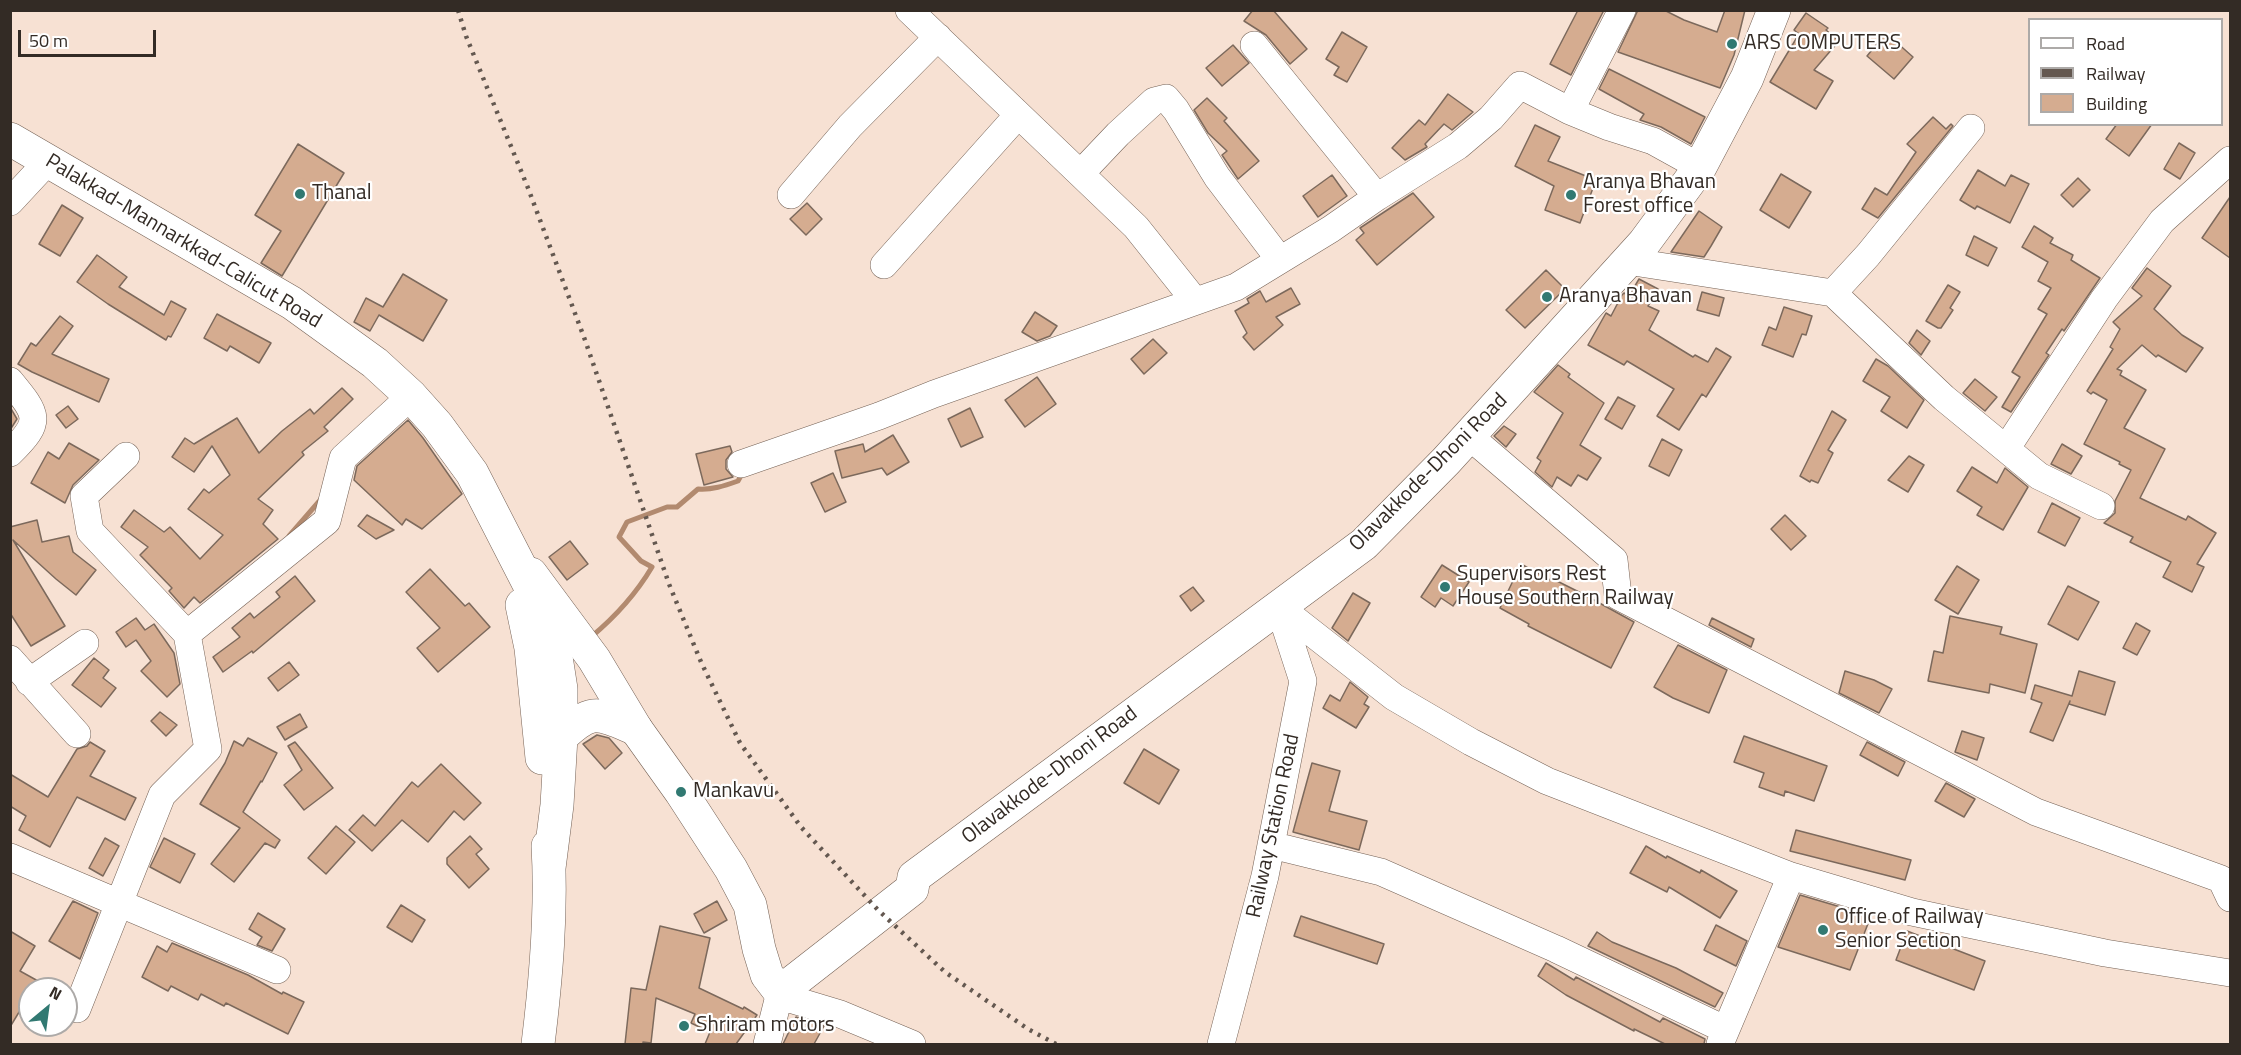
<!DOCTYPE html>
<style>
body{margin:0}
#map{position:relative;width:2241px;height:1055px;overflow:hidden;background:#f7e1d3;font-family:"Titillium Web",sans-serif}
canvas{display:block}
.frame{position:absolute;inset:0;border:12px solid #332b25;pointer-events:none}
.legend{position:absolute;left:2028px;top:18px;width:195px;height:108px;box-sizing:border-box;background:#fff;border:2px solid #adaaa8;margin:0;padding:8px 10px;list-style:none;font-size:18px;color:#332b25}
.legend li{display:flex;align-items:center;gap:12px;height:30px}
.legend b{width:30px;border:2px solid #adaaa8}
.north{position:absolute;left:18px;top:977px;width:60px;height:60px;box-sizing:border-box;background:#fff;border:2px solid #adaaa8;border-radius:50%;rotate:29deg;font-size:16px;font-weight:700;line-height:24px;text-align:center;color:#332b25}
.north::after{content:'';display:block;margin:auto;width:21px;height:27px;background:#317972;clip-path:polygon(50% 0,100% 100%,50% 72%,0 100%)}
.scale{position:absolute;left:18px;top:30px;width:138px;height:27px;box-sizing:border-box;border:3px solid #332b25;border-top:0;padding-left:8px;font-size:18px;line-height:21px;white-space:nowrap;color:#332b25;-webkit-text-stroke:4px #fff;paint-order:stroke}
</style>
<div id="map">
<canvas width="2241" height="1055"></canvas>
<div class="frame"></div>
<ul class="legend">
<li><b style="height:8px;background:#fff"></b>Road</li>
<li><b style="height:8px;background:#645850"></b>Railway</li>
<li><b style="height:16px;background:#d5ac90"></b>Building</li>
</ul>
<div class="north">N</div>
<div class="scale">50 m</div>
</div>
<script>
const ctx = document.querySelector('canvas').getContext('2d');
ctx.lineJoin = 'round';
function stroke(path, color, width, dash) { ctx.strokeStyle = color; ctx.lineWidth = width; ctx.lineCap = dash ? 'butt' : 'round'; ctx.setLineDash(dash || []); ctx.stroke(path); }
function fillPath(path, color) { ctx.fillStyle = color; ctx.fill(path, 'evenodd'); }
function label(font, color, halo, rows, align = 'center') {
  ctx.font = font + ' "Titillium Web",sans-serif'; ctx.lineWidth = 4.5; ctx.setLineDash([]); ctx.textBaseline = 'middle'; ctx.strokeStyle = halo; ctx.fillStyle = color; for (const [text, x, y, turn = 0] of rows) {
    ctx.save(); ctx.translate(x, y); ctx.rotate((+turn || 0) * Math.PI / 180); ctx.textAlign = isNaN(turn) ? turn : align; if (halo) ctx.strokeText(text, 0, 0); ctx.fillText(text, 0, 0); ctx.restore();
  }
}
const stream = new Path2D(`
 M289,536L322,498
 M591,637C615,617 636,594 652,567L641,561L619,537L627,522L667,507H677L698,489C712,490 724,486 738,481L743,472`);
const building = new Path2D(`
 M1253,10H1273L1307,49L1290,64L1266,35L1244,21Z
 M1578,10H1604L1571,75L1550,64Z
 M1638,10H1664L1684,20L1717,32L1725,10H1745L1734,55L1720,88L1618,52Z
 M1806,13L1828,28L1826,30L1839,41L1814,70L1833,81L1816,109L1770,82L1799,34L1794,30Z
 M1342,32L1367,47L1347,82L1334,75L1339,67L1326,59Z
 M1886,33L1913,57L1894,79L1867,56Z
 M1233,45L1249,63L1222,86L1206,68Z
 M1609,69L1705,117L1691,144L1661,127L1640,120L1644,114L1599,89Z
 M1448,94L1473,112L1452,130L1444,124L1425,144L1427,147L1405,160L1392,148L1419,120L1425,125Z
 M1207,98L1227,118L1224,121L1259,161L1238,179L1222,155L1227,151L1208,133L1194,110Z
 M1933,117L1946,129L1951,124L1953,126L1878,218L1862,209L1875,188L1887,195L1916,152L1907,144Z
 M2117,124H2152L2129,156L2106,139Z
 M1535,125L1560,137L1548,161L1596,180L1580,223L1545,210L1554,186L1515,166Z
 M2179,143L2195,153L2180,179L2164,169Z
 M298,144L344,173L282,276L261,263L281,231L255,215Z
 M1978,170L2005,186L2011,175L2029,184L2010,223L1977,206L1975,209L1960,200Z
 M1781,174L1811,192L1789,228L1760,210Z
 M1332,175L1347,196L1318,217L1303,196Z
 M2078,178L2090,190L2073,207L2061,195Z
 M1413,193L1434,217L1377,265L1356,240L1364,233L1360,228Z
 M2230,197V258L2202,238Z
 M807,203L822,219L806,235L790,219Z
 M62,205L83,218L60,256L39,244Z
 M1699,211L1722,227L1711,246L1704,257L1671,252Z
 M2034,226L2053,238L2050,243L2073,255L2071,260L2100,278L2064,331L2062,329L2046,353L2049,355L2011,412L2002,407L2020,377L2012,372L2047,314L2038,309L2051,288L2038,281L2048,262L2022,247Z
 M1974,236L1997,248L1988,266L1966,255Z
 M97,255L127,277L119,287L164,315L171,301L186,309L171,337L168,336L166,340L108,304L77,282Z
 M2147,268L2171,286L2154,309L2182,335L2203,348L2186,372L2158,355L2156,357L2142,345L2117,369L2122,371L2120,375L2146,390L2124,428L2165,449L2140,498L2186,520L2188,516L2216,533L2197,564L2204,567L2192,592L2163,577L2171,562L2130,542L2133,537L2104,523L2115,513V501L2131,470L2119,464L2120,462L2084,444L2107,400L2093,392L2091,394L2087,391L2113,349L2110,347L2120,329L2113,322L2142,296L2132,288Z
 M1546,270L1565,289L1525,328L1506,310Z
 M403,274L447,300L423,341L379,315L370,331L354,322L366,298L383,307Z
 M1639,279L1658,289L1648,306L1659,311L1649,330L1693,357L1695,355L1708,362L1716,348L1731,357L1706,397L1702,394L1679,430L1657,416L1674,389L1627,361L1624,365L1588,345L1606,313L1611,316L1622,295L1624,293L1629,296Z
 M1948,285L1960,292L1950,308L1953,310L1941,328H1938L1926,321Z
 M1291,288L1300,304L1276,317L1283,325L1254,350L1243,337L1247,333L1235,311L1249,303L1247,299L1260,291L1266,302Z
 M1702,292L1724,298L1719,316L1697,310Z
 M1784,307L1812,316L1806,335L1802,334L1793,357L1762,345L1769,327L1776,330Z
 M1035,312L1057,326L1050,336L1037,341L1022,332Z
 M217,314L271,343L259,363L230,346L227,351L204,338Z
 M60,316L73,326L52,354L109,379L99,402L32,372L18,364L31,343L36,346Z
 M1917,330L1930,341L1921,355L1909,343Z
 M1153,339L1167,353L1144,374L1131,359Z
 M1876,359L1888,366L1924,400L1907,428L1881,411L1890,397L1863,381Z
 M1558,365L1570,374L1568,377L1604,403L1580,445L1601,458L1587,480L1578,475L1571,486L1557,477L1552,487L1535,472L1541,461L1537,458L1563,413L1534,392Z
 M1037,377L1056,404L1025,427L1005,400Z
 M1975,379L1997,397L1985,411L1963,393Z
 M342,388L353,399L324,427L328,431L302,452L304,455L258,499L273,510L263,524L278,539L200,603L194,597L184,608L169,591L172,588L140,555L148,547L121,527L134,510L164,532L170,527L200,559L223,535L188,509L204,489L209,493L230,475L212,446L194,472L172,457L185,438L194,444L237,418L259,453L282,431L310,409L314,414Z
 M1618,397L1635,406L1622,429L1605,419Z
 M68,406L78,419L66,428L56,415Z
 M10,407L17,419L10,430Z
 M970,408L983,437L961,447L948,419Z
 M1832,411L1846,420L1828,450L1833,453L1818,483L1811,480L1810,482L1800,476Z
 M408,420L423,438L462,494L422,529L406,519L402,525L354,480L357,466Z
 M1504,426L1516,434L1506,447L1494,436Z
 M893,435L909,462L887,475L882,468L842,478L835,451L863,444L865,452Z
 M1662,439L1682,450L1669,476L1649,466Z
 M69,443L99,460L73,485L65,503L31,483L48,452L59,459Z
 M2062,444L2082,456L2071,474L2051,464Z
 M730,446L732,452L726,460V469L733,477L704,485L696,454Z
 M1909,456L1924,465L1908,492L1888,480Z
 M1972,467L1997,483L2005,468L2028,487L2003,530L1977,515L1982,507L1957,491Z
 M833,473L846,502L825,512L811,483Z
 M2052,503L2080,518L2065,546L2038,532Z
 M367,515L394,530L376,539L358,526Z
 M1785,515L1806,536L1791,550L1771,529Z
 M37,520L42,542L69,536L73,552L96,570L76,595L56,579L13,540L65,626L31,646L10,613V527Z
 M570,541L588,564L567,580L549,557Z
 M1521,564L1550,580L1551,578L1583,594L1634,622L1611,668L1528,626L1529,624L1500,608Z
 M1442,565L1469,582L1453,606L1441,598L1435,607L1421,597Z
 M1957,566L1979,580L1958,614L1935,600Z
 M430,569L465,606L469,603L490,627L438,672L417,648L440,628L406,592Z
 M295,576L315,601L253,653L252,651L223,672L213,657L240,637L232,628L250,613L254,618L280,597L276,592Z
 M2068,586L2099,602L2078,640L2048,624Z
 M1193,587L1204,601L1191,611L1180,596Z
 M1353,593L1370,603L1348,641L1332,628Z
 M1950,616L2002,627L2000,634L2037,644L2025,693L1990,684L1989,693L1928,681L1934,651L1943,653Z
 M136,618L145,630L154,624L174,653L180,684L167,697L141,671L151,661L136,640L126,647L116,632Z
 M1712,618L1754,639L1751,647L1709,625Z
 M2136,623L2150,631L2137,655L2123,648Z
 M1678,645L1727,670L1709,713L1673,698L1654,687Z
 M94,658L109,670L103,678L116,688L101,707L72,685Z
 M289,662L299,675L278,691L268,678Z
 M1845,671L1874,680L1892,689L1879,713L1839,693Z
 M2079,671L2115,682L2105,715L2069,704L2070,701L2053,741L2030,732L2042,703L2031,699L2035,685L2072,696Z
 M1350,682L1368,697L1364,704L1369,707L1356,728L1323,708L1330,695L1340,701Z
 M160,712L177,725L166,736L151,721Z
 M300,714L307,727L285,740L277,727Z
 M1962,731L1984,738L1977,760L1955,752Z
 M597,735L609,738L622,753L605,769L583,744Z
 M1744,736L1827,766L1814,801L1785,791L1784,796L1759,787L1764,773L1734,762Z
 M248,738L277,753L262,782L261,781L243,812L280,840L275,848L265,843L234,882L211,864L240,828L200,804L225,763L234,741L243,746Z
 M90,742L105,751L90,776L136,798L125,820L77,797L50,847L19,830L26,816L10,806V774L48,797L77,749L87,746Z
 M295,742L333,788L304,810L284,785L302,770L288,746Z
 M1867,742L1905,762L1898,776L1860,755Z
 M1144,749L1179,770L1159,804L1124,783Z
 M1312,763L1340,771L1329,811L1367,821L1359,850L1293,832Z
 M441,764L481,803L464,820L454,811L428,842L402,820L372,851L349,830L363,815L375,826L412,782L418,787Z
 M1946,783L1975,799L1964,817L1935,801Z
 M336,826L355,842L326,874L308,858Z
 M1796,830L1911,860L1905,880L1790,851Z
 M470,836L482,849L476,854L489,869L469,888L447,864V858Z
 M105,838L119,846L103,876L89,868Z
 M164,838L195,854L180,883L150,867Z
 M1646,846L1666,858L1667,856L1700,873L1701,870L1737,891L1720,918L1669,887L1667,892L1630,873Z
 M1800,895L1871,916L1850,970L1778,947Z
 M73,901L98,913L80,959L49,941Z
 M717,901L727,920L704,933L694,914Z
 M401,905L425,920L412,942L387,927Z
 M258,913L285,929L272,951L257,945L262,937L249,929Z
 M1301,916L1384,944L1377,964L1294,936Z
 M1716,925L1747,941L1736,966L1704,950Z
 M660,926L710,938L699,988L743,1009L744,1007L757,1015L736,1044H705L710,1032L691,1023L695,1014L656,998L651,1043L643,1042V1044H625L631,988L646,990Z
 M10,931L35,946L20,971L38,981L33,989H30V994L10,1027Z
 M1907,931L1985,961L1974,990L1896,960Z
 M1597,932L1612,942L1676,968L1723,993L1715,1007L1588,946Z
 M172,943L248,975L282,994L283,992L304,1002L288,1034L226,1003L224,1006L201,994L198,1000L171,986L168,991L142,977L157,946L167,952Z
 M1546,963L1574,980L1576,977L1660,1022L1663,1018L1705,1039L1704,1044H1665L1634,1029V1031L1566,995L1538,976Z
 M796,1017L824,1026L814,1044H783Z`);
const minor = new Path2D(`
 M909,10L1136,227L1195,301
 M1254,45L1377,197
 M1570,111L1622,10
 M1081,173L1118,134L1154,101L1166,98L1176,110L1217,177L1280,260
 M791,195L850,126L938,37
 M10,202L49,160
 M1627,261L1833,293L1944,398L2039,476L2101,506
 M884,265L1018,115
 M1833,293L1868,255L1971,128
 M10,381C38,415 43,421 10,453
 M1469,436L1614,560L1618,596L2036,812L2221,879L2230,898
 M2006,449L2104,299L2162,221L2230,160
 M126,456L84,496L90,531L187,634
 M741,464L879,416L934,394L1236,287L1331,229L1377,197L1458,146L1491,118L1520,85L1570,111L1609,127L1653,141L1700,167
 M1279,607L1394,697L1471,742L1547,781L1791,876L1720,1044
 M10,659L77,734
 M29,682L85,643
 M1271,845L1381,872L1556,949L1726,1030
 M10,857L277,970
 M1791,876L1912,912L2105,953L2230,973
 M77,1009L162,795L208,749L187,634L327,521L343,458L411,396
 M767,1044L780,992L790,999L840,1014L912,1044
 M1221,1044L1265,876L1303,681L1279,607`);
const major = new Path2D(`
 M531,574L594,659L636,729L681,792L731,869L750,905L759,949L767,975L780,992L912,889L914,877L1364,544L1446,461L1644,243L1700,167L1747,78L1774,10`);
const highway = new Path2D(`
 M10,139L292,303L375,363L411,396L437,425L472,473L531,588L554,644L561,689V737L557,805L549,868
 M522,605L531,648L542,758
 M561,737C593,707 598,713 636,729
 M538,1044C546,979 552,912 548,846`);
const rail = new Path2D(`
 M458,10L466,36L528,188L585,340L669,584L701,662L740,743L801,827L878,910L945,972L1028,1029L1056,1044`);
const markers = [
 [1732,44,6,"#317972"],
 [300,194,6,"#317972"],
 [1571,195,6,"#317972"],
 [1547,297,6,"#317972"],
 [1445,587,6,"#317972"],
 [681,792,6,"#317972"],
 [1823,930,6,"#317972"],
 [684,1026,6,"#317972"]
];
const poiNames = [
 ["ARS COMPUTERS",1744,44],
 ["Aranya Bhavan",1583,183],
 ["Forest office",1583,207],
 ["Thanal",312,194],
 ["Aranya Bhavan",1559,297],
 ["Supervisors Rest",1457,575],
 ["House Southern Railway",1457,599],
 ["Mankavu",693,792],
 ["Office of Railway",1835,918],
 ["Senior Section",1835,942],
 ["Shriram motors",696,1026]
];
const streetNames = [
 ["Palakkad-Mannarkkad-Calicut Road",183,242,31],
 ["Olavakkode-Dhoni Road",1429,473,-45],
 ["Olavakkode-Dhoni Road",1050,776,-37],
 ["Railway Station Road",1274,826,-78]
];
stroke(stream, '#b28a6f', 5);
fillPath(building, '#d5ac90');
stroke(building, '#7c695c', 1.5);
stroke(minor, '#756256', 28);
stroke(major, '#756256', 34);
stroke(highway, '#756256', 34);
stroke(minor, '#fff', 27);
stroke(major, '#fff', 33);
stroke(highway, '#fff', 33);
stroke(rail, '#645850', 4.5, [3, 6]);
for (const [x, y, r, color] of markers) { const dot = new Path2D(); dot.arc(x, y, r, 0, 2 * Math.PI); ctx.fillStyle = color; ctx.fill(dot); stroke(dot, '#fff', 2); }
label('21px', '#332b25', '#fff', poiNames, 'left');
label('21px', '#332b25', '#fff', streetNames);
</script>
